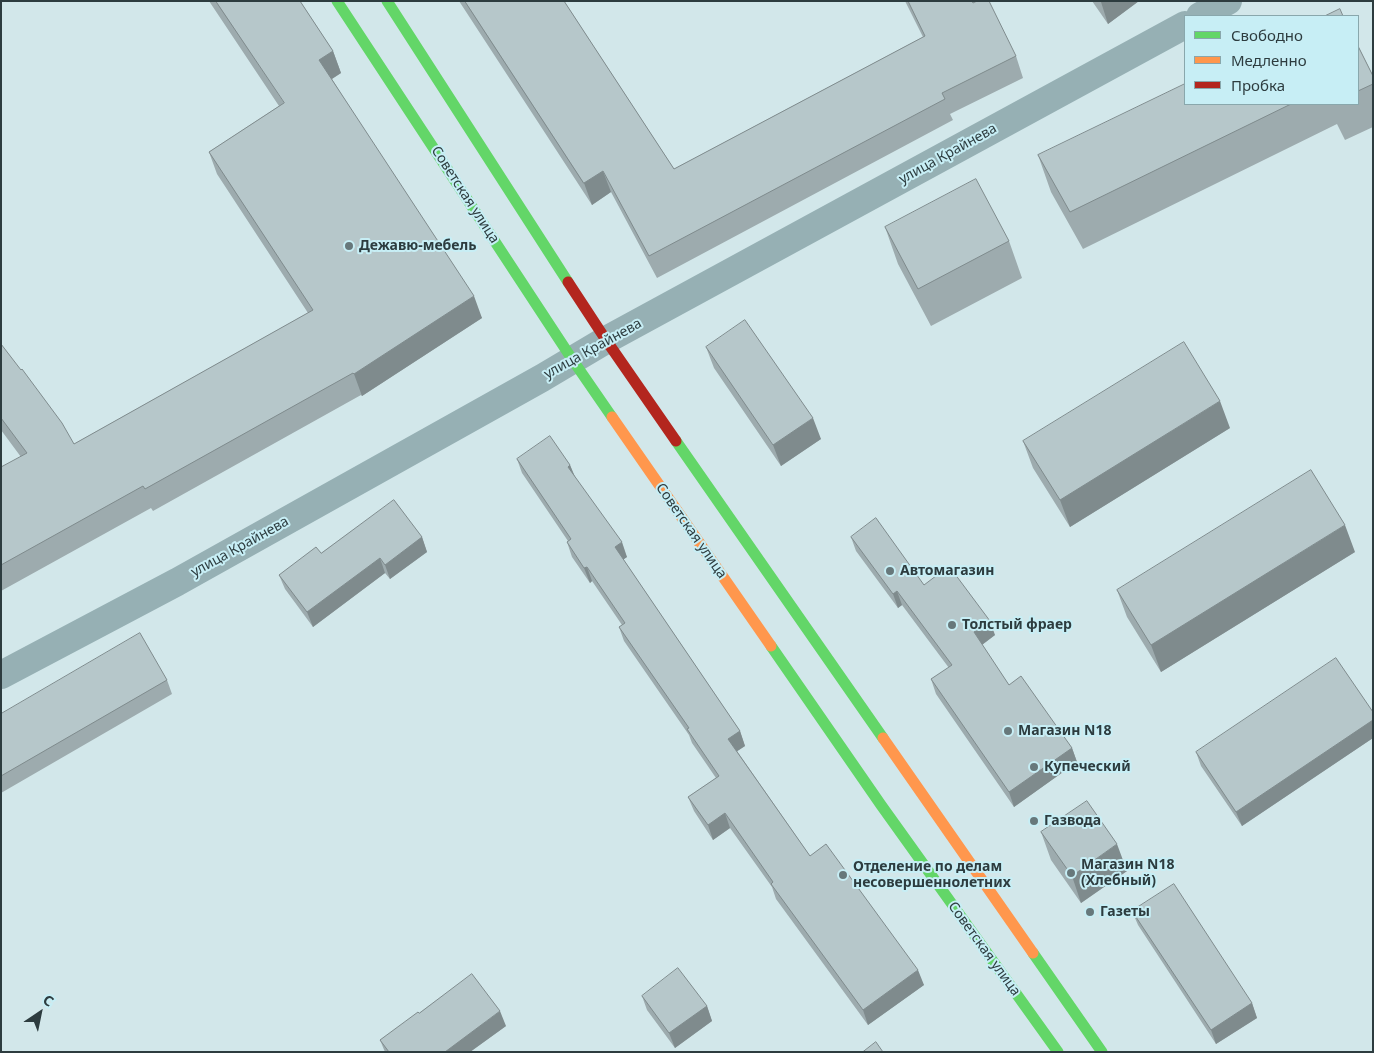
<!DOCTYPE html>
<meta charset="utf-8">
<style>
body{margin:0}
#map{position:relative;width:1374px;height:1053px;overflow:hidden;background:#d2e7ea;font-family:"Noto Sans",sans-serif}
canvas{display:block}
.frame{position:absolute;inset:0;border:2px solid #2d3c3f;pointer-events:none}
.legend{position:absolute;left:1184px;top:15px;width:175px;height:90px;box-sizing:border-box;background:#c7eef5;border:1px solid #89a7ac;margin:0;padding:6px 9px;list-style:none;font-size:15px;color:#2d3c3f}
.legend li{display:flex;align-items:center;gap:10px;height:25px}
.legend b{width:25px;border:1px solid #89a7ac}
.north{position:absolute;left:15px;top:988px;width:50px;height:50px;-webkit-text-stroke:4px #c7eef5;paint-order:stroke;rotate:34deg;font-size:14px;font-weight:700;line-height:20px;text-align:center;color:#2d3c3f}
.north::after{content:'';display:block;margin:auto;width:18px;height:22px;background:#2d3c3f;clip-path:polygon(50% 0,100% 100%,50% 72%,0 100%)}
</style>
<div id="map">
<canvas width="1374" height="1053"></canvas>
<div class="frame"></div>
<ul class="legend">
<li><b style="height:6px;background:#63d668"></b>Свободно</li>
<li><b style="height:6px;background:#ff974d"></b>Медленно</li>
<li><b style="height:6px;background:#b3261e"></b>Пробка</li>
</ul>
<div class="north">С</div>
</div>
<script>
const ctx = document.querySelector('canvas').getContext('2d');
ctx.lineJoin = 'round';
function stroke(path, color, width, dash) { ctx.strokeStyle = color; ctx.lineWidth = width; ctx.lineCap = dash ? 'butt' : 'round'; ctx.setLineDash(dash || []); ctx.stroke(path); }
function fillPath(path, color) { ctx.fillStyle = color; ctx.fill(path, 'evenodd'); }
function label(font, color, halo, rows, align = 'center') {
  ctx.font = font + ' "Noto Sans",sans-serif'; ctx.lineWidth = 4; ctx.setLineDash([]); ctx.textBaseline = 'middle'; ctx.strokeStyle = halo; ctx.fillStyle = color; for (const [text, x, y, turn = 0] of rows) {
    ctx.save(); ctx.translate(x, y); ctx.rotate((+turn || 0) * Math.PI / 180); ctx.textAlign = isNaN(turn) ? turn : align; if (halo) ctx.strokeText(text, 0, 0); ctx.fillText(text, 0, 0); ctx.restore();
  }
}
const street = new Path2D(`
 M1200,16L1228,1
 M1,675L177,582L542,378L606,340L1185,25`);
const fast = new Path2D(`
 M337,1L572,359L612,417
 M387,1L568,282
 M676,441L883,738
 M771,646L881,805L1058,1052
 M1033,953L1102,1052`);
const slow = new Path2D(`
 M612,417L771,646
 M883,738L1033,953`);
const jam = new Path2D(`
 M568,282L606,340L676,441`);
const wall = new Path2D(`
 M209,1H300L333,51L341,73L332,79L482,318L362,396L361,395L153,511L151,508L1,591V468L21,457L1,430V344L74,444L308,313L217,174L209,152L279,106Z
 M459,1H564L674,169L923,37L905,1H972L1016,56L1023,78L950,114L953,120L657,278L611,192L592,205Z
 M1092,1H1139L1108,24Z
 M1358,46L1373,76V127L1345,140L1337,124L1083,249L1051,192L1038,155L1185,104H1358Z
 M885,227L1009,241L1022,278L931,326L898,264Z
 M706,347L821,439L781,466L714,368Z
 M1230,428L1070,527L1033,468L1023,441Z
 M517,459L570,465L574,476L627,557L623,559L740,731L745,746L737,751L810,856L924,985L868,1025L776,899L772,887L730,828L713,840L694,811L688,797L716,778L692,743L689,735L624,641L619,627L622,625L592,581L590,583L572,557L567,542L568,541L522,473Z
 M422,537L427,552L390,579L385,573L313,627L285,589L279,575L321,553Z
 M851,537L924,585L995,635L982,645L1009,685L1072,748L1077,762L1014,807L936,694L931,679L949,668L902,605L898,608L856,551Z
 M1355,552L1161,672L1127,617L1117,590Z
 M167,680L172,694L1,793V714Z
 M1373,712V738L1242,826L1201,766L1196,752Z
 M1041,832L1127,871L1081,903L1051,860Z
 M1132,911L1252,1003L1257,1018L1216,1044L1138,925Z
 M642,996L707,1006L712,1021L675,1048L647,1010Z
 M419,1013L506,1026L470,1052H385L380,1040Z`);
const shadedWall = new Path2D(`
 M1102,1H1139L1108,24L1101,2Z
 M333,51L341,73L327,82L319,60Z
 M603,171L611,192L592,205L584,183Z
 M474,296L482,318L362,396L354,374Z
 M1220,401L1230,428L1070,527L1060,500Z
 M813,418L821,439L781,466L773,445Z
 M570,465L576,479L568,467Z
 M1345,525L1355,552L1161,672L1151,645Z
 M422,537L427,552L390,579L385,565Z
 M622,542L627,557L620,562L615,547Z
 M380,558L385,573L313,627L307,612Z
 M587,567L592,581L590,583L584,568Z
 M897,591L902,605L898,608L893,594Z
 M990,621L995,635L979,647L974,632Z
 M1373,720V738L1242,826L1236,812Z
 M740,731L745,746L733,754L728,739Z
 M1072,748L1077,762L1014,807L1009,792Z
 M725,813L730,828L713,840L708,825Z
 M1117,844L1127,871L1081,903L1072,876Z
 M918,970L924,985L868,1025L863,1010Z
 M1252,1003L1257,1018L1216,1044L1211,1030Z
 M707,1006L712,1021L675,1048L669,1033Z
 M500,1011L506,1026L470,1052H445Z`);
const building = new Path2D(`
 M216,1H300L333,51L319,60L474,296L354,374L353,373L145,489L143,486L1,565V467L27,453L1,418V344L21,370L22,369L62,423L74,444L313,310L209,152L284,103Z
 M465,1H564L674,169L925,36L908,1H972L973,3L977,1H989L1016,56L942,93L945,99L649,256L603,171L584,183Z
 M1340,9L1343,16H1325Z
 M1358,46L1373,76V84L1358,91Z
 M1185,84V104H1291L1070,212L1038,155Z
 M976,179L1009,241L918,289L885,227Z
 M745,320L813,418L773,445L706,347Z
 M1184,342L1220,401L1060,500L1023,441Z
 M550,436L570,465L568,467L622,542L615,547L740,731L728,739L810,856L826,844L918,970L863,1010L771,884L773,882L725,813L708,825L688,797L719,776L687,729L689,728L619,627L625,623L587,567L584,568L567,542L571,539L517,459Z
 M1311,470L1345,525L1151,645L1117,590Z
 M394,500L422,537L385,565L380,558L307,612L279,575L316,547L321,553Z
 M876,518L924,585L949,566L990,621L974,632L1009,685L1021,676L1072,748L1009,792L931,679L952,665L897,591L893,594L851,537Z
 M140,633L167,680L1,776V714Z
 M1336,658L1373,712V720L1236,812L1196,752Z
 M1087,801L1117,844L1072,876L1041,832Z
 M1174,884L1252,1003L1211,1030L1132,911Z
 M678,968L707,1006L669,1033L642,996Z
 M472,974L500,1011L445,1052H389L380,1040L418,1012L419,1013Z
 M876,1042L883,1052H863Z`);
const markers = [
 [349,246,5,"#67787b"],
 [890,571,5,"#67787b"],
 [952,625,5,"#67787b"],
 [1008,731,5,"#67787b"],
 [1034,767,5,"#67787b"],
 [1034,821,5,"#67787b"],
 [1071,873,5,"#67787b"],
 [843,875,5,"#67787b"],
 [1090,912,5,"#67787b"]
];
const streetNames = [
 ["улица Крайнева",948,154,-29],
 ["Советская улица",465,195,57],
 ["улица Крайнева",593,349,-29],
 ["Советская улица",691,531,55],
 ["улица Крайнева",240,547,-29],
 ["Советская улица",984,949,54]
];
const poiNames = [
 ["Дежавю-мебель",359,246],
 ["Автомагазин",900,571],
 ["Толстый фраер",962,625],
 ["Магазин N18",1018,731],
 ["Купеческий",1044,767],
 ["Газвода",1044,821],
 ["Магазин N18",1081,865],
 ["(Хлебный)",1081,881],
 ["Отделение по делам",853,867],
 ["несовершеннолетних",853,883],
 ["Газеты",1100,912]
];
stroke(street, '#96b0b4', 28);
stroke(fast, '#63d668', 11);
stroke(slow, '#ff974d', 11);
stroke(jam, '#b3261e', 11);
fillPath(wall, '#9dabae');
fillPath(shadedWall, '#7f8b8d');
fillPath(building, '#b6c7ca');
stroke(building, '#7f8b8d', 1);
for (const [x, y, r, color] of markers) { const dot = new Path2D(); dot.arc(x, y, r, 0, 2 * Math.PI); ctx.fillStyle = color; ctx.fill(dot); stroke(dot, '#c7eef5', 2); }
label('14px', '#2d3c3f', '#c7eef5', streetNames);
label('bold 14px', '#2d3c3f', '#c7eef5', poiNames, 'left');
</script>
